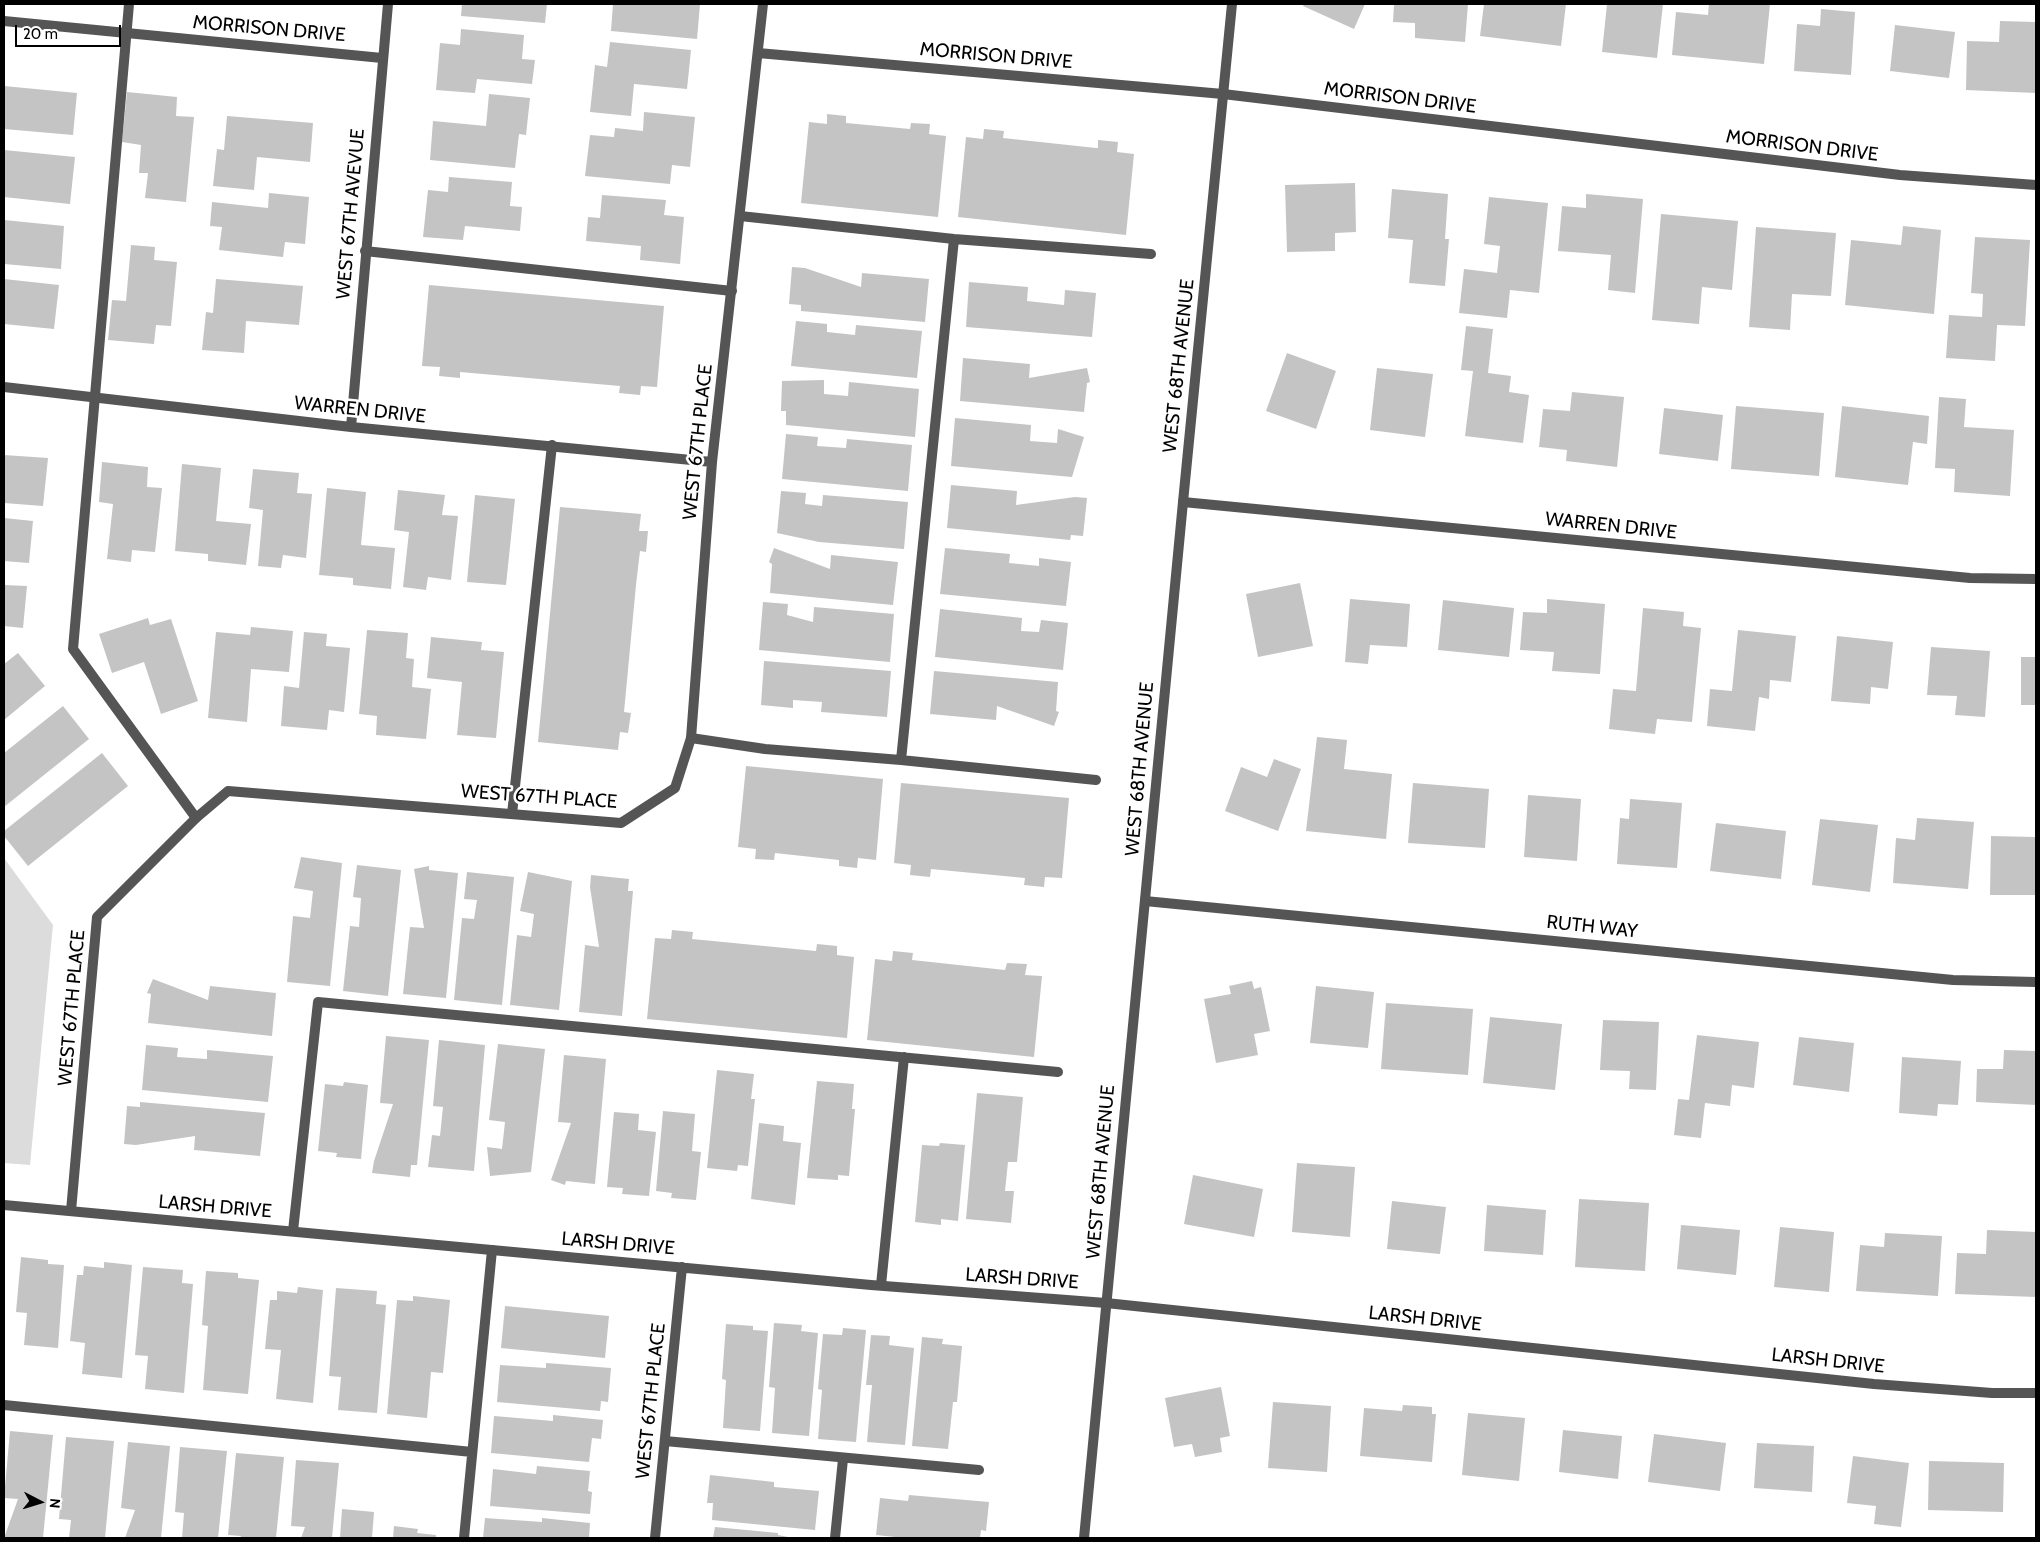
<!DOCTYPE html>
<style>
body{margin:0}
#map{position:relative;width:2040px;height:1542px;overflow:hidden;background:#fff;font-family:Cabin,sans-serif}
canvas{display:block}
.frame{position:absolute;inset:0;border:5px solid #000;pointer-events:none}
.north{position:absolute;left:15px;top:1477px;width:50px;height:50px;-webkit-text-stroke:4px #fff;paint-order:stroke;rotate:95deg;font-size:14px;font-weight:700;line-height:20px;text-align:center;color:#000}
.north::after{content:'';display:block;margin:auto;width:18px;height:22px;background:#000;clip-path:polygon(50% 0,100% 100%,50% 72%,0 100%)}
.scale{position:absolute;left:15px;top:25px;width:106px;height:22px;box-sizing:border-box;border:2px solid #000;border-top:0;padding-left:6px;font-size:15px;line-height:18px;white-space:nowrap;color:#000;-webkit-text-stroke:4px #fff;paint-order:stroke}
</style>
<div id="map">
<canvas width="2040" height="1542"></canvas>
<div class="frame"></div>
<div class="north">N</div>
<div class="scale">20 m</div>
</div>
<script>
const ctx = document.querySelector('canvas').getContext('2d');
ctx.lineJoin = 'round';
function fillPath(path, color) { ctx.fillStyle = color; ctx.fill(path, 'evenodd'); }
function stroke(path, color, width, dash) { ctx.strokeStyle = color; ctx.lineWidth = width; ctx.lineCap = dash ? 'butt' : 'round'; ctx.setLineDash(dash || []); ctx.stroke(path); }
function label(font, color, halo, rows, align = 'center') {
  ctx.font = font + ' Cabin,sans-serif'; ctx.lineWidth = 5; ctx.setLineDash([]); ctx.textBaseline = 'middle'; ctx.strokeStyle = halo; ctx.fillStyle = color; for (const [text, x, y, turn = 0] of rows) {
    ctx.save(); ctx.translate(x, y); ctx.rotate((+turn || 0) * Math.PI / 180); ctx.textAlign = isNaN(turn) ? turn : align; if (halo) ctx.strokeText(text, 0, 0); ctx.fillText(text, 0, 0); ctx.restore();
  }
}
const green = new Path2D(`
 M4,858L53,925L30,1165L4,1163Z`);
const building = new Path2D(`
 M462,4H547L545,23L461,16Z
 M613,4H700L697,39L611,31Z
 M1304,4H1365L1354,29L1303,6Z
 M1394,4H1468L1465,42L1415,38V23L1393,22Z
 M1484,4H1566L1561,46L1480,36Z
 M1607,4H1663L1657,58L1602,52Z
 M1709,4H1770L1764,64L1672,55L1676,12L1708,15Z
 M1821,9L1855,12L1851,75L1794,71L1797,24L1820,26Z
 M2000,21L2036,22V93L1966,90L1967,41L1999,42Z
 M1895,25L1955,32L1949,78L1890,71Z
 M461,29L524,35L522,59L535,60L532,84L477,79L475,93L436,90L440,43L460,45Z
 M610,42L691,50L687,89L634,84L631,116L590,112L595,65L607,67Z
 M4,86L77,93L73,135L4,129Z
 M127,92L177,97L176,116L194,117L186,202L145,198L148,173H139L141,145L122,142Z
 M489,94L530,98L526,135L519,134L515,168L430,160L433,121L486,126Z
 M644,112L695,117L690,167L672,165L670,184L585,176L590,135L614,137L615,128L643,131Z
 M827,114L846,116V123L910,129L911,123L930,124L929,134L946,136L938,217L801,203L809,122L827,124Z
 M227,116L313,123L310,162L257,157L254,190L213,186L217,149L224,150Z
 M984,129L1004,131L1003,138L1096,148H1098V140L1118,142L1117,152L1134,154L1126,235L958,217L966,137L983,139Z
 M4,150L75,157L70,204L4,197Z
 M449,177L512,182L510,206L522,207L520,231L465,226L463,240L423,237L428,190L448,192Z
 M1355,183L1356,232L1335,233V251L1287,252L1285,185Z
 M1392,189L1448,194L1445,239H1449L1445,286L1409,283L1413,240L1388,238Z
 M269,193L309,197L305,244L285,242L283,257L219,250L222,227L210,226L212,202L268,208Z
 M1586,194L1643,199L1635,293L1608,290L1611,255L1558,251L1562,206L1586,208Z
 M602,195L666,200L664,215L684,217L680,264L640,260L641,246L586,241L588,217L600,218Z
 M1489,197L1548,203L1539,293L1510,290L1507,318L1459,313L1464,269L1497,273L1500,246L1484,244Z
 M1661,214L1738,221L1732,290L1702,287L1699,324L1652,320Z
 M4,220L64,226L61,269L4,264Z
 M1903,226L1941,230L1934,314L1845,305L1851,240L1901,245Z
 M1756,227L1836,233L1831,296L1792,294L1790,330L1749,327Z
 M1975,237L2030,240L2025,326L1997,325L1995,361L1946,358L1949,315L1982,317L1983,294L1971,293Z
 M131,245L155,247L154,260L177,262L171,326L156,325L154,344L108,340L112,300L126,301Z
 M792,267L805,268L861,287L862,273L929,279L925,322L801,311V305L789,304Z
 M4,279L59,285L54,329L4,324Z
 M216,279L303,286L299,325L246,321L244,353L202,350L206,312L213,313Z
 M969,282L1028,287L1027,301L1064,305L1065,290L1096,293L1092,337L966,327Z
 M429,285L664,306L657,387L641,386L640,395L619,393L620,386L460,372V378L439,376L440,367L422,366Z
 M796,321L827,324V332L855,335L856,325L922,331L917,378L791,366Z
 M1466,326L1493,329L1488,373L1511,376L1509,392L1529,395L1523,443L1465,436L1473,371L1461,370Z
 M1287,353L1336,371L1316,429L1266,411Z
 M963,358L1030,364L1029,378L1087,368L1090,382L1087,383L1084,412L960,401Z
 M1377,368L1433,374L1425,437L1370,430Z
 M824,380V394L848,396L849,382L919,389L915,437L786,425V411H781L782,381Z
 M1572,392L1624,397L1617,467L1566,461L1567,450L1539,447L1543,409L1570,411Z
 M1939,397L1966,399L1964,427L2014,430L2010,496L1954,492L1955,469L1935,468Z
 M1736,406L1824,413L1819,476L1731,469Z
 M1842,406L1929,416L1927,444L1913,442L1908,485L1835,477Z
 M1664,408L1723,415L1718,461L1659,454Z
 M955,418L1031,425L1030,441L1057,443L1058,429L1084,437L1072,477L951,466Z
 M786,434L818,437L817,446L846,448L847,439L912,445L908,491L782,479Z
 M4,455L48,458L43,506L4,503Z
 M102,462L148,467L147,487L162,488L155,552L132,550L131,562L107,559L113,504L99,502Z
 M182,464L221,468L216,521L251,524L246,565L208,561V554L175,551Z
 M253,469L299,473L297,493L312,494L306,558L283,555L281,568L258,566L263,510L249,508Z
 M951,485L1017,491L1016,505L1075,497L1087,498L1083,536L1071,535L1070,540L947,528Z
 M327,488L366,492L361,545L395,548L391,589L353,585V578L319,575Z
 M398,490L445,495L442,515L458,516L451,580L428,577L426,590L403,587L409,532L394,530Z
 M781,491L806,493L805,504L822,506L823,495L908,502L904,549L819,542L777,533Z
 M475,495L515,499L506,585L467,582Z
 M560,507L641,514L639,531H648L646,552L640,551L636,585L624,712L631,713L628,733L620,732L618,750L538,742Z
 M4,518L33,521L29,563L4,561Z
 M774,548L830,569L831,555L898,562L893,605L770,593L772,564L769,562Z
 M945,548L1010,554L1009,563L1039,566V558L1071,562L1066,606L940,594Z
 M1300,583L1313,646L1258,657L1246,594Z
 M4,585L27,586L23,628L4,626Z
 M1350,599L1410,604L1407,647L1370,645L1368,664L1345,662Z
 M1547,599L1605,604L1600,674L1552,671L1554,652L1520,650L1523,612L1547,613Z
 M1443,600L1514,608L1509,657L1438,650Z
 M763,602L788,604L787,615L813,622L814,607L894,614L890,662L759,650Z
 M1643,608L1684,612L1683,626L1701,628L1692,722L1657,719L1655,734L1609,729L1613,689L1636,691Z
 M940,609L1022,618L1021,631L1039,632L1041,620L1068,623L1063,670L935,657Z
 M148,618L150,625L171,619L198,701L161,714L144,662L112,673L99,634Z
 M251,627L293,631L289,672L251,669L247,722L208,718L216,632L250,635Z
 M367,630L408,633L406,658L414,659L412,687L431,689L426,739L376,735L377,716L359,714Z
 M1738,630L1796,636L1791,682L1770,680L1769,699L1759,697L1755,731L1707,726L1710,689L1732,691Z
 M304,632L327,634L326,646L350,648L344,712L329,710L327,730L281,726L284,686L299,688Z
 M1837,636L1893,642L1888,689L1871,687L1870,704L1831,701Z
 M431,637L482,642L481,650L504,652L496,738L457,735L462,682L427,678Z
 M1931,647L1990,651L1985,717L1955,715L1957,696L1927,695Z
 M18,653L45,686L4,720V664Z
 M2021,657H2036V705H2021Z
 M764,661L891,671L887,717L821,712L822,702L793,700V708L761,705Z
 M934,671L1058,682L1056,711L1059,712L1054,726L997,706L996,720L930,714Z
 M63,706L89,739L4,807V753Z
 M1317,737L1347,740L1344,769L1392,774L1386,839L1306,831Z
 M102,753L128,786L28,866L4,836V831Z
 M1274,759L1301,769L1278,831L1225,811L1241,767L1267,777Z
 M746,766L883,779L876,860L858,858L857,868L839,866V860L775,853L774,860L755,859L756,849L738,847Z
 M901,783L1069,798L1062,878L1045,877L1044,887L1024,885L1025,878L931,869L930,877L910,875L911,865L894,863Z
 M1413,783L1489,789L1485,848L1408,843Z
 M1528,795L1581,799L1577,861L1524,857Z
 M1630,799L1682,803L1677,868L1617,864L1620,818L1629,819Z
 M1917,818L1974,822L1968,889L1893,883L1896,838L1915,840Z
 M1820,819L1878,825L1870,892L1812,885Z
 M1716,823L1786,831L1781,879L1710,871Z
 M1991,836L2036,837V895H1990Z
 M301,857L342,863L330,986L287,982L293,916L310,918L313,891L294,888Z
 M357,865L401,870L388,996L343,991L350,926L359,927L361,898L353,897Z
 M429,866V870L458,873L446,998L403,994L410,927L424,928L414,869Z
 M467,872L514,877L502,1005L454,1000L462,918L474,919L477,900L464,899Z
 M528,872L572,881L559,1010L510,1005L517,935L531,937L534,914L520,911Z
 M591,875L629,879L628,891H633L622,1016L579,1012L585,945L599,947L590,887Z
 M672,930L693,932L692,939L816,951L817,944L837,946V955L854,957L847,1038L647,1019L655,938L671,939Z
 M893,951L913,953L912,960L1005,970L1007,963L1027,964L1025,975L1042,976L1034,1057L867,1040L875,959L892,961Z
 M153,979L208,1000L210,986L276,993L272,1036L148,1023L151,994L147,993Z
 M1252,981L1254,989L1261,987L1270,1031L1254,1034L1258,1055L1216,1063L1204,999L1231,994L1229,986Z
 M1316,986L1374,992L1368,1048L1310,1043Z
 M1386,1003L1473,1009L1468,1075L1381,1069Z
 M1490,1017L1562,1024L1555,1090L1483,1083Z
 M1603,1020L1659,1022L1656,1090L1629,1089L1630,1071L1600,1070Z
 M1697,1035L1759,1042L1754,1088L1732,1085L1730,1106L1705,1103L1701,1138L1674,1135L1678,1099L1689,1100Z
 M386,1036L429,1040L417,1165H411L410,1177L372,1173L374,1161L393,1104L380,1103Z
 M1799,1037L1854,1043L1849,1092L1793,1085Z
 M439,1040L485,1045L474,1171L428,1167L432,1135L440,1136L443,1107L433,1106Z
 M498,1044L545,1049L531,1172L490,1176L487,1147L502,1149L505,1122L489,1120Z
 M146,1045L178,1048L177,1057L207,1059V1050L273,1056L268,1102L142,1090Z
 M2004,1050L2036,1051V1105L1976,1102L1977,1069H2003Z
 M564,1055L606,1059L595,1184L566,1181L565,1185L551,1180L571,1123L558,1122Z
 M1902,1057L1961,1061L1958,1105L1938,1104L1937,1116L1899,1113Z
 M717,1070L754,1074L751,1099H755L748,1166L738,1165L737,1171L707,1168Z
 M817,1081L854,1084L852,1109H855L849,1176L838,1175V1180L807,1178Z
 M344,1082L368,1085L361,1159L336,1157L337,1153L318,1151L325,1084L343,1086Z
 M977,1093L1023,1097L1017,1162H1008L1005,1191H1014L1011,1223L966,1219Z
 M140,1102L265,1113L260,1156L194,1150L195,1136L136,1145L124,1144L127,1106L140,1107Z
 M663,1111L695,1114L692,1151L701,1152L696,1200L671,1198L672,1193L656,1191Z
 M614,1112L639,1114L638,1130L656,1132L649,1196L622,1194L623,1188L607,1187Z
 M759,1123L784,1126L783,1141L801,1143L795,1205L751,1199Z
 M940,1143L965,1145L958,1221L941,1219V1225L915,1222L922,1145L939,1146Z
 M1297,1163L1355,1167L1350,1237L1292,1232Z
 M1193,1175L1263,1189L1254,1237L1184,1224Z
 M1579,1199L1649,1203L1645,1271L1575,1267Z
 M1392,1201L1446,1207L1440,1254L1387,1249Z
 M1487,1205L1546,1210L1543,1255L1484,1251Z
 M1681,1225L1740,1230L1736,1275L1677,1269Z
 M1780,1227L1834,1232L1829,1292L1774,1287Z
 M1987,1230L2036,1232V1297L1955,1294L1957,1253L1986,1254Z
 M1885,1233L1942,1236L1938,1296L1856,1291L1860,1245L1884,1247Z
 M21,1257L48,1260V1264L64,1265L58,1348L24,1345L27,1313L16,1312Z
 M104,1262L132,1265L122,1378L82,1374L85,1343L70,1341L77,1275H83L84,1266L104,1268Z
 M143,1267L183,1270L182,1283L193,1284L184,1393L145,1389L148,1356L135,1355Z
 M206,1271L238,1273V1278L259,1280L248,1394L203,1390L208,1326L202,1325Z
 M298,1287L323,1290L313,1403L276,1399L281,1350L265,1349L270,1300H277V1291L297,1293Z
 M336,1288L377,1291L376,1304L386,1305L377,1413L338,1410L341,1377L329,1376Z
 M413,1296L450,1300L443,1373L431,1372L427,1418L387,1414L397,1300L413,1301Z
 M505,1306L609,1316L605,1358L501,1348Z
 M774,1323L802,1325L801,1331L818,1333L809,1436L772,1433L775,1388L769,1387Z
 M726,1324L753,1326V1330L768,1331L760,1431L723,1428L726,1380L722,1379Z
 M843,1328L866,1330L856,1442L818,1439L822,1390L818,1389L823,1334L842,1335Z
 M871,1335L890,1336L889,1345L914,1348L905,1445L867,1442L872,1385H866Z
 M922,1337L943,1339L942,1344L962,1346L957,1402H953L948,1449L912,1446Z
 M546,1363L611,1368L608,1402L601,1401L600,1411L497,1402L500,1365L546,1368Z
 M1221,1387L1230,1436L1220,1438L1222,1452L1195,1457L1192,1444L1174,1447L1165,1398Z
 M1273,1402L1331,1406L1327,1472L1268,1468Z
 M1403,1405L1432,1407V1414H1436L1432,1462L1360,1456L1364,1408L1402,1411Z
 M1468,1413L1525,1418L1519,1481L1462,1475Z
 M553,1415L603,1420L601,1439L592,1438L589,1462L491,1453L494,1416L553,1421Z
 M1563,1430L1622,1436L1618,1479L1559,1472Z
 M10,1431L53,1435L43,1538H4L18,1499L4,1498Z
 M1654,1434L1726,1443L1720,1491L1648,1482Z
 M66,1437L114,1441L105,1538H69L71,1520L59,1519Z
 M128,1442L170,1446L161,1538H125L135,1510L121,1508Z
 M1757,1443L1814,1446L1812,1492L1754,1488Z
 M180,1447L227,1451L218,1538H182L184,1513L175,1512Z
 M236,1453L284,1457L276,1538H240L241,1536L228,1535Z
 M1853,1456L1909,1463L1901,1527L1874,1524L1876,1506L1847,1503Z
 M296,1460L339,1463L332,1538H301L305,1527L291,1526Z
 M1929,1461L2004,1463L2003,1512L1928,1510Z
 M537,1466L590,1471L588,1491L592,1492L590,1514L490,1506L493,1469L536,1474Z
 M710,1475L774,1482V1487L819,1491L815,1530L712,1520L713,1503H707Z
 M909,1495L989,1502L986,1531L981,1530L980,1538H905L876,1535L880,1498L908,1501Z
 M342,1509L374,1512L372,1538H340Z
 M485,1518L542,1522V1518L590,1523L589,1538H483Z
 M394,1526L418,1529L417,1533L436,1535V1538H393Z
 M715,1527L778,1533V1535L793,1538H713Z`);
const service = new Path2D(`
 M129,4L73,649L196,818
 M740,216L954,239L1151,254
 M365,251L732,291
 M691,738L765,749L901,760L1096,780
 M901,760L954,239
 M512,814L552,445
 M293,1231L318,1002L1058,1072
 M881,1285L904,1057
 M4,1405L472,1452
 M665,1441L979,1470
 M464,1538L492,1250
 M835,1538L843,1459`);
const minor = new Path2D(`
 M4,21L382,58
 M758,53L1223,94L1900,175L2036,185
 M4,387L351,427L712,462
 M351,427L388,4
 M1183,502L1970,578L2036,579
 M1145,901L1953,980L2036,982
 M4,1205L871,1285L1106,1303L1874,1384L1992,1393H2036
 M71,1211L97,917L196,818L228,791L621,823L675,788L691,738L712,462L763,4
 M655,1538L682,1267`);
const tertiary = new Path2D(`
 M1084,1538L1183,502L1232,4`);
const streetNames = [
 ["MORRISON DRIVE",269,29,5],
 ["MORRISON DRIVE",996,56,5],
 ["MORRISON DRIVE",1400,98,7],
 ["MORRISON DRIVE",1802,146,7],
 ["WEST 67TH AVEVUE",351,214,-85],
 ["WEST 68TH AVENUE",1179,366,-84],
 ["WARREN DRIVE",360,410,6],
 ["WEST 67TH PLACE",698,442,-84],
 ["WARREN DRIVE",1611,526,6],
 ["WEST 68TH AVENUE",1140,769,-85],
 ["WEST 67TH PLACE",539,797,4],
 ["RUTH WAY",1592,927,6],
 ["WEST 67TH PLACE",72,1008,-85],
 ["WEST 68TH AVENUE",1101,1172,-85],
 ["LARSH DRIVE",215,1207,5],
 ["LARSH DRIVE",618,1244,5],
 ["LARSH DRIVE",1022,1279,4],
 ["LARSH DRIVE",1425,1319,6],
 ["LARSH DRIVE",1828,1361,6],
 ["WEST 67TH PLACE",651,1401,-84]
];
fillPath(green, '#dcdcdc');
fillPath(building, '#c4c4c4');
stroke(service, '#555', 10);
stroke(minor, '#555', 10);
stroke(tertiary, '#555', 10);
label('19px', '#000', '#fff', streetNames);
</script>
